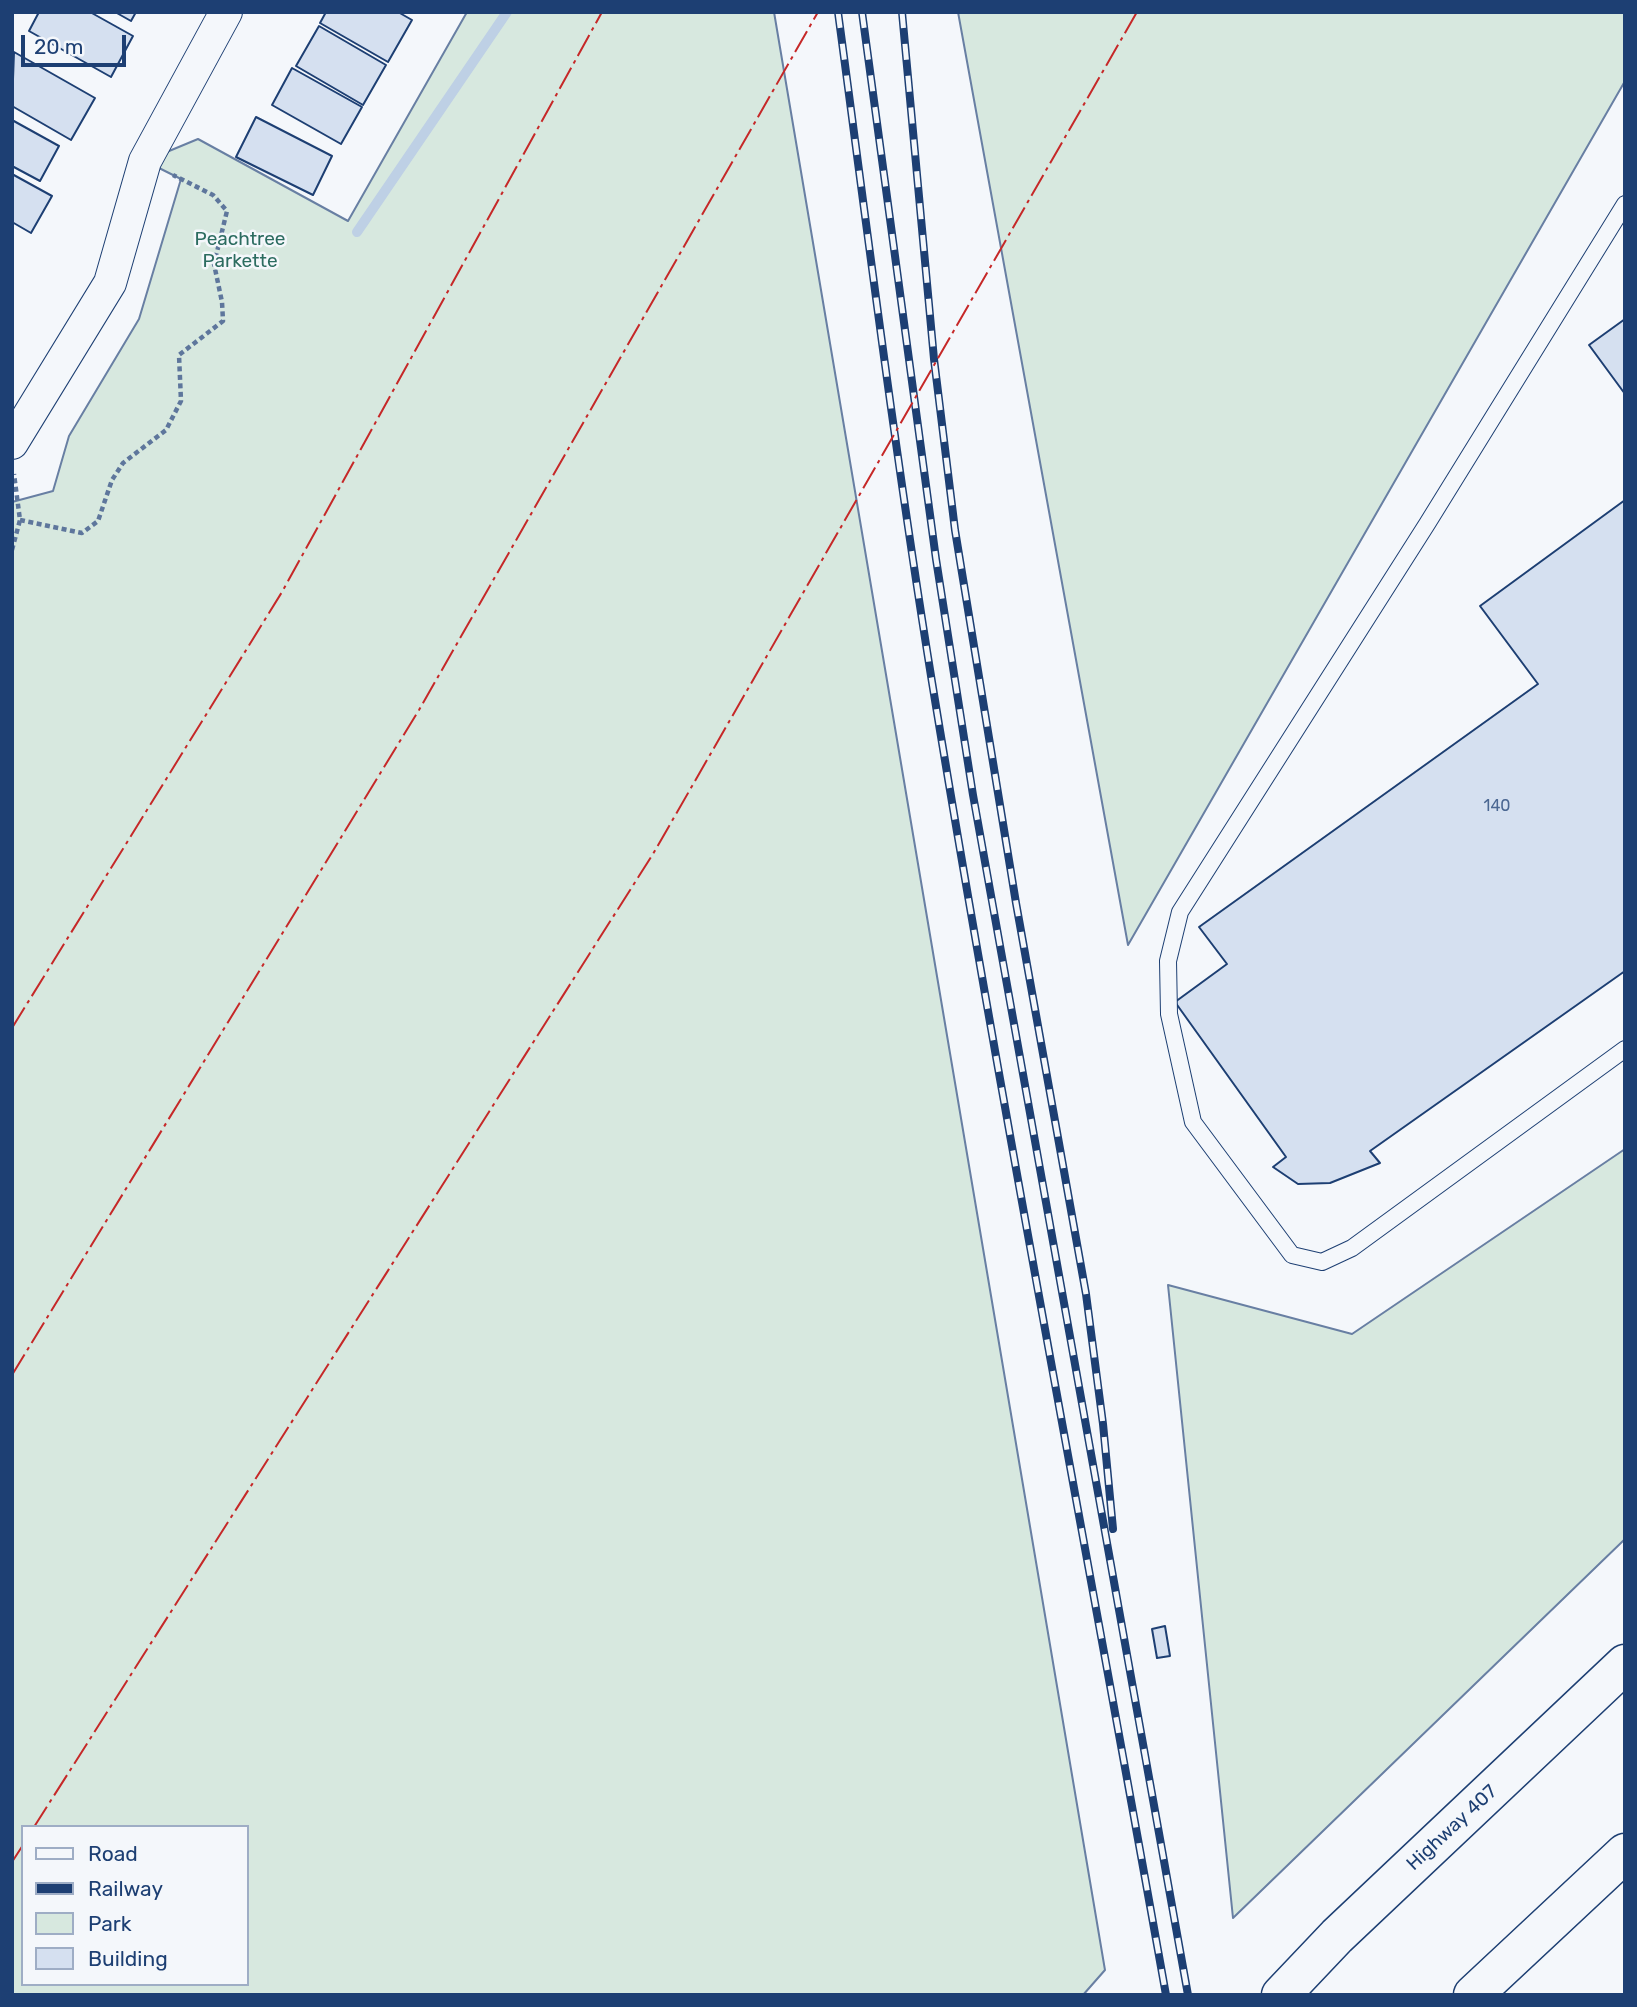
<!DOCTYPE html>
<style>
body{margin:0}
#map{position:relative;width:1637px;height:2007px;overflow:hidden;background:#f4f7fb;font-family:Rubik,sans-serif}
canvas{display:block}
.frame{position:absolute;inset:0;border:14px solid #1d3f73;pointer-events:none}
.legend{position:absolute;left:21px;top:1825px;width:228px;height:161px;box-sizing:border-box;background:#f4f7fb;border:2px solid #9eadc5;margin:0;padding:9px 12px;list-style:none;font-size:21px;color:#1d3f73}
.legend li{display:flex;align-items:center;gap:14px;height:35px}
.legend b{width:35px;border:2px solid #9eadc5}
.scale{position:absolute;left:21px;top:35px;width:105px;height:32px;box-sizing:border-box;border:4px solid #1d3f73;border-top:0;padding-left:9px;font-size:21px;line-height:24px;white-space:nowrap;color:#1d3f73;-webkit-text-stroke:5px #f4f7fb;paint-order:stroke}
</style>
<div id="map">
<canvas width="1637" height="2007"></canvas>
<div class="frame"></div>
<ul class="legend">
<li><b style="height:9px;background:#f4f7fb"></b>Road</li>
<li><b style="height:9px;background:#1d3f73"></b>Railway</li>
<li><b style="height:19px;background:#d7e8df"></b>Park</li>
<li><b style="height:19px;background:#d5e0f0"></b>Building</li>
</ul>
<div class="scale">20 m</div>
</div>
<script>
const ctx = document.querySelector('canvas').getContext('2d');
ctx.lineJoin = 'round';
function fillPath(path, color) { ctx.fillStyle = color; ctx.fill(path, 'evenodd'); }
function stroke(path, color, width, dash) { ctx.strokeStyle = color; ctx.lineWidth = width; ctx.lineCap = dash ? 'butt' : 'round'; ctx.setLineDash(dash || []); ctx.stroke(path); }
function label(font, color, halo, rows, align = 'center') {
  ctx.font = font + ' Rubik,sans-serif'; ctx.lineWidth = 5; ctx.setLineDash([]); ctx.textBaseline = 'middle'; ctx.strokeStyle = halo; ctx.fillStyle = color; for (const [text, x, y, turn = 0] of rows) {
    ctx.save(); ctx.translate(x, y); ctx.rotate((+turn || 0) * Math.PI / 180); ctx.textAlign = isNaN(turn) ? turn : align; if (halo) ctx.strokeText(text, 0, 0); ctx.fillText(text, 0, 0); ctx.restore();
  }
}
const green = new Path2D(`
 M467,12H774L1105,1970L1083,1995H12V502L53,491L69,436L139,319L181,179L145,161L198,139L348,221ZM23,1827H247V1984H23Z
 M958,12H1625V81L1128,945Z
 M1625,1149V1539L1233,1918L1168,1285L1352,1334Z`);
const stream = new Path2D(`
 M357,232L507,12`);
const building = new Path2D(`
 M39,12H90L133,36L111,77L29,31Z
 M115,12H136L131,21Z
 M326,12H398L412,20L388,62L320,23Z
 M319,26L386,65L363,105L296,66Z
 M14,52L95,98L71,140L12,106Z
 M292,68L362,107L341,144L272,105Z
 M256,117L332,156L313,195L236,157Z
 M12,120L59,146L40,181L12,166Z
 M12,174L52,196L31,233L12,222Z
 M1625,319V394L1589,345Z
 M1625,500V971L1370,1151L1380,1163L1330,1183L1298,1184L1273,1167L1286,1157L1175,1002L1227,964L1199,927L1538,684L1480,606Z
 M1165,1626L1170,1656L1157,1658L1152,1629Z`);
const path = new Path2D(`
 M20,520L82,533L98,521L112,480L123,463L166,430L181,401L179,355L223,321L222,302L214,264L227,211L213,195L173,175
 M12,550L20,520L14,474`);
const lane = new Path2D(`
 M1625,204L1427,524L1180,912L1168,961L1169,1014L1193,1122L1292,1255L1322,1262L1352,1248L1625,1049`);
const street = new Path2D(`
 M12,443L110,283L145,161L226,12`);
const highway = new Path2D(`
 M1281,1995L1337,1936L1625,1664
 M1473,1995L1625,1853`);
const rail = new Path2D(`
 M838,12C868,236 896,460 932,682C1004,1121 1088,1557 1166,1995
 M862,12L936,559L973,795L1188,1995
 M902,12L934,359L955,530L1016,903L1086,1294L1103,1424L1113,1529`);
const power = new Path2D(`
 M12,1028L282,592L602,12
 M12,1375L419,710L818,12
 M34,1827L653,854L1137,12
 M12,1862L23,1845`);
const numberNames = [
 ["140",1497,806]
];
const parkNames = [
 ["Peachtree",240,240],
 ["Parkette",240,262]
];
const streetNames = [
 ["Highway 407",1452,1828,-43]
];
fillPath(green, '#d7e8df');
stroke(green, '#687fa3', 2);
stroke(stream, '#bed0e5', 10);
fillPath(building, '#d5e0f0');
stroke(building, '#1d3f73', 2);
stroke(lane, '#1d3f73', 18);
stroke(street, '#1d3f73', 34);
stroke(highway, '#1d3f73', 41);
stroke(path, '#5e769c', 4.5, [5, 3.5]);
stroke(lane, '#f4f7fb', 16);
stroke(street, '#f4f7fb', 32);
stroke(highway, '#f4f7fb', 38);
stroke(rail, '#1d3f73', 8);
stroke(rail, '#f4f7fb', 5, [16]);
stroke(power, '#c62828', 2, [24, 5, 3.5, 5]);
label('16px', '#4b6792', null, numberNames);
label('19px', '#2c6c60', '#f4f7fb', parkNames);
label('19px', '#1d3f73', '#f4f7fb', streetNames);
</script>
